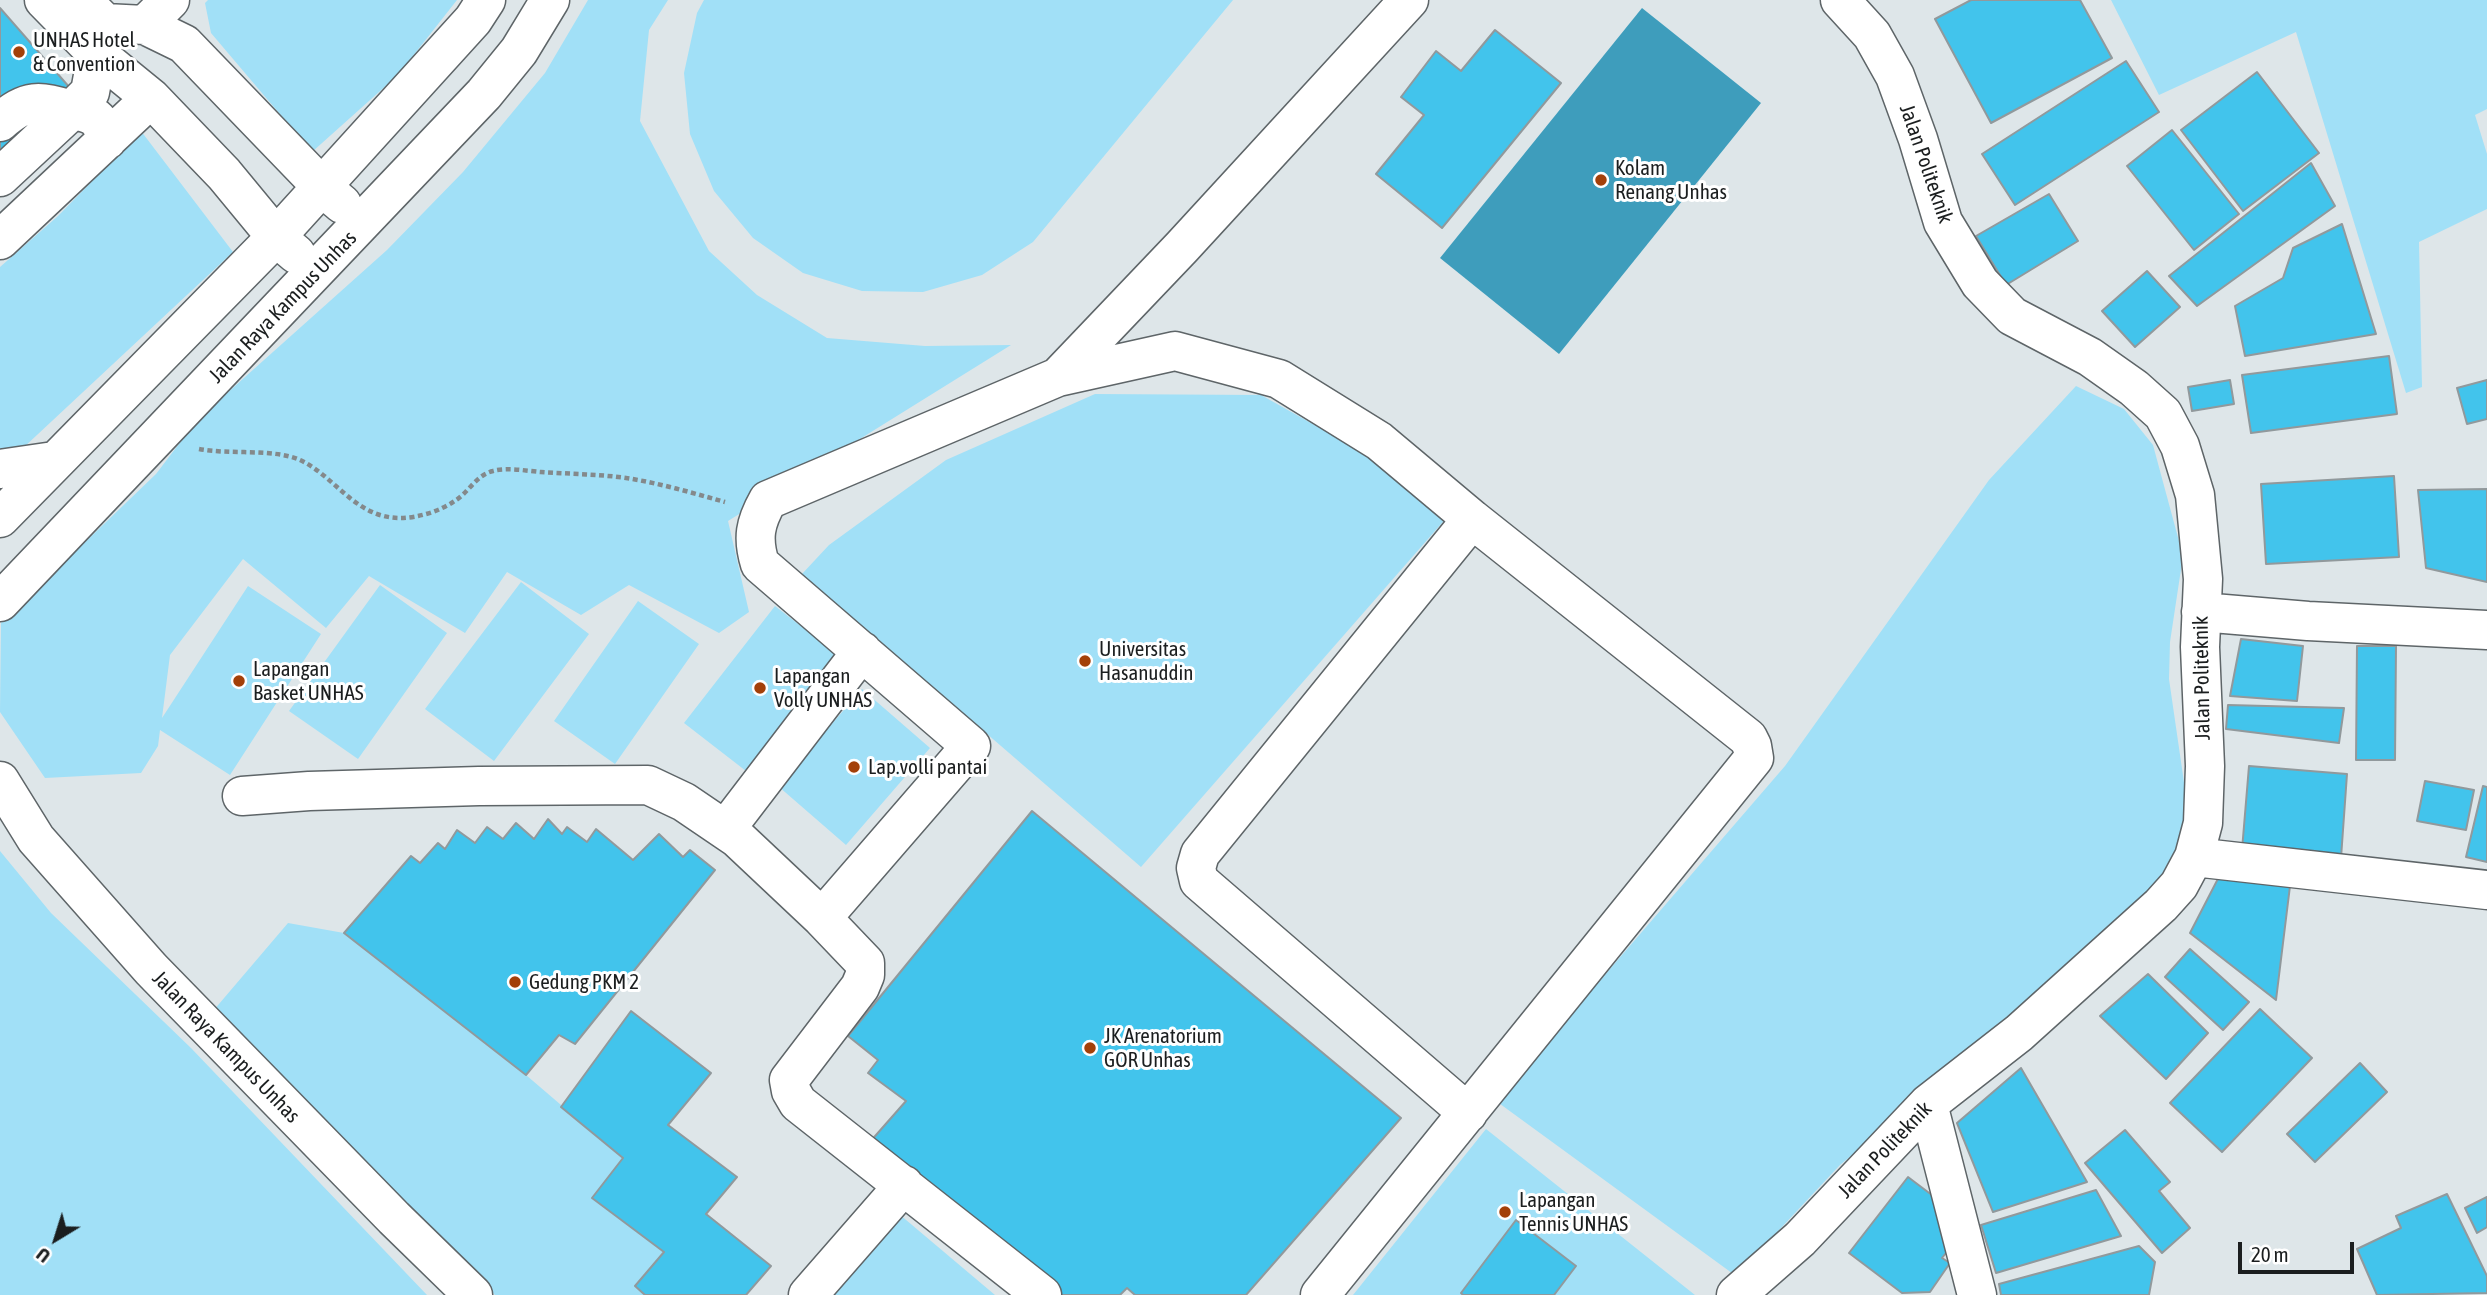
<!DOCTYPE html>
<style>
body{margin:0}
#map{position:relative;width:2487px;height:1295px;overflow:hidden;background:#dee6e9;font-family:"Asap Condensed",sans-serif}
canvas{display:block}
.north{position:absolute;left:21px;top:1204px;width:70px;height:70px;-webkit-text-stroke:5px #fff;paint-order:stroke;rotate:218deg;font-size:19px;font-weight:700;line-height:28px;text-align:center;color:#1b1e1f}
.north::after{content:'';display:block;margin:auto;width:24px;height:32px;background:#1b1e1f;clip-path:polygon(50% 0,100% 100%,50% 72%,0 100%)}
.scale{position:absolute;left:2238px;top:1242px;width:116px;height:32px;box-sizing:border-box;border:4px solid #1b1e1f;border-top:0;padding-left:9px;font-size:21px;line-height:24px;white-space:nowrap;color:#1b1e1f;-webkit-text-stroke:5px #fff;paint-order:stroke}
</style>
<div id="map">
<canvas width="2487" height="1295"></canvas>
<div class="north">U</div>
<div class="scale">20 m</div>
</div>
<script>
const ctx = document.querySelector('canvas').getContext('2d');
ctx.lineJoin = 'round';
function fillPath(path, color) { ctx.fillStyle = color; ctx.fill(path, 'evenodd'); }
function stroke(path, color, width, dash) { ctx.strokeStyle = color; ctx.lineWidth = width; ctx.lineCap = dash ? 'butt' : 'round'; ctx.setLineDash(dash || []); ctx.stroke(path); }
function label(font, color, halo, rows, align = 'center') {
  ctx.font = font + ' "Asap Condensed",sans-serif'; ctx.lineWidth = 6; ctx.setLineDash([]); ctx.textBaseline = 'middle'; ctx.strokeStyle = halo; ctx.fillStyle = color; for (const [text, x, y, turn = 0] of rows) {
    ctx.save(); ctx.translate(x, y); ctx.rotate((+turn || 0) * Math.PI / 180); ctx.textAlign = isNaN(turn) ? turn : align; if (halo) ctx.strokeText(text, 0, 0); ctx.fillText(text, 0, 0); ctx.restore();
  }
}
const green = new Path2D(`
 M208,0H457L398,75L312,152L211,33L205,3Z
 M588,0H668L649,30L640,121L709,251L757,295L827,338L925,346L1011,345L728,521L749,612L719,633L629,585L581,615L507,572L465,633L369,576L326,628L243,559L170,655L162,718L248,586L321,634L230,775L160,730L158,746L141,773L45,778L0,712L1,623L156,474L188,432L226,394L387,250L463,172L545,73Z
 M704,0H1233L1033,242L982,275L923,292L862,291L803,273L753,238L714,191L690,134L684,73L697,13Z
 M2111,0H2487V109L2475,115L2487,154V209L2419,242L2422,387L2406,393L2296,32L2159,95Z
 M141,131L233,252L7,463L0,462V267L58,216Z
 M2076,386L2124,409L2153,445L2183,556L2170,642L2169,679L2188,810L2179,849L2161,881L1952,1072L1840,1165L1736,1276L1496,1101L1785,766L1989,480Z
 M1095,394L1261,395L1377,460L1449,515L1141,867L802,574L829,545L946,460Z
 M521,582L589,634L494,761L425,709Z
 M380,585L447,633L358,759L289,711Z
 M638,601L699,644L615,764L554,721Z
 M775,606L837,654L746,771L684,723Z
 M862,689L930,748L846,845L778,786Z
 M0,851L51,913L191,1048L427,1295H0Z
 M288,923L344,933L526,1075L623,1158L592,1198L664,1252L635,1286L645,1295H495L213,1011Z
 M1486,1129L1695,1295H1353Z
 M899,1214L995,1295H833Z`);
const water = new Path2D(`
 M1642,8L1761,103L1559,354L1440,258Z`);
const building = new Path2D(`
 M1971,0H2080L2112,58L1991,123L1935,19Z
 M0,8L77,96L0,164Z
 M1495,30L1561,83L1442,228L1376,174L1424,115L1401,97L1436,51L1461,71Z
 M2126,61L2159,112L2015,205L1982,154Z
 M2257,72L2319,153L2243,211L2181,130Z
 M2172,130L2239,214L2194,250L2127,166Z
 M2311,163L2335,206L2197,306L2169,276Z
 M2049,194L2078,241L2006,285L1976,236Z
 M2342,224L2376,334L2245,356L2235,306L2283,278L2293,248Z
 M2147,271L2180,307L2135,347L2102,311Z
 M2389,356L2397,414L2251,433L2242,375Z
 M2230,380L2234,404L2192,411L2188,387Z
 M2487,380V419L2467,424L2457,388Z
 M2394,476L2399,557L2266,564L2261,484Z
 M2487,489V582L2426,568L2418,490Z
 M2241,639L2303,646L2297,701L2230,696Z
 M2357,646H2396L2395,760H2356Z
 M2228,705L2344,708L2339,743L2226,729Z
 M2249,766L2347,774L2341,858L2242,850Z
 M2425,781L2474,790L2466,830L2417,821Z
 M2483,786L2487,787V862L2466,857Z
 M1032,811L1401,1118L1246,1295H1135L1127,1288L1120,1295H1051L869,1143L906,1101L868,1073L878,1060L848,1036Z
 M548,819L562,834L567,827L587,842L596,829L633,860L659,834L683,857L690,850L715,870L575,1044L559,1035L526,1075L344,933L411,856L420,863L438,843L445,849L457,830L475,843L487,827L503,839L516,823L534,839Z
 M2223,869L2290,886L2276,1000L2190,933Z
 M2190,949L2249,1002L2223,1030L2165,977Z
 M2148,974L2208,1033L2166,1079L2100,1016Z
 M2260,1009L2312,1058L2222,1152L2170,1103Z
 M631,1011L711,1073L668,1125L737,1177L706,1214L771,1266L746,1295H645L635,1286L664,1252L592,1198L623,1158L561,1107Z
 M2360,1063L2387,1092L2315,1162L2287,1134Z
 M2021,1068L2087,1182L1993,1212L1957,1123Z
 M2125,1130L2170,1182L2159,1191L2190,1228L2162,1253L2085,1163Z
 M1908,1177L1949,1208L1957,1239L1942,1258L1950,1263L1930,1292L1902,1293L1849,1253Z
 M2096,1190L2121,1236L1996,1273L1981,1225Z
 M2447,1194L2487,1276V1293L2377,1295L2357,1249L2401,1228L2396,1216Z
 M2487,1197V1227L2477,1233L2465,1208Z
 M1516,1220L1576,1266L1554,1295H1463L1461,1293Z
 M2139,1246L2155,1262L2149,1295H2001L1999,1284Z`);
const path = new Path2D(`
 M199,449C230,455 272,448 300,460C335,476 355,518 400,518C418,518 441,511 456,500C469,492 476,475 493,471C507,467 527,471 541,472C569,474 598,474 626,478C659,483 693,493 725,502`);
const minor = new Path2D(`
 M44,0L97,54L151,98L224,174L276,237L296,254
 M82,0L105,23L145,25L184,44L322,187L342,204
 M145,25L170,0
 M0,122C28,98 38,100 72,110L90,92L97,54
 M0,177L72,110C95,114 100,117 107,140
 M0,240L151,98
 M1058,377L1182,247L1409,0
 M0,469L54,461
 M0,518L276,237L473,20L486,0
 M0,602L484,94L519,51L550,0
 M2201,612L2308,621L2487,630
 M0,781L36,839L151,969L394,1218L473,1295
 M242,796L309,791L479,786L648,785L684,802L737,838L822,918L865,963V975L860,987L789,1080L791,1091L798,1103L1042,1295
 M725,830L862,651
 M2194,857L2487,890
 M822,918L971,746L760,564C752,538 755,523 768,500L1058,377L1175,351L1279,379L1379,441L1472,519L1748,738L1752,746L1754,758L1320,1295
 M1928,1104L1977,1295
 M1468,1113L1199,881L1196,868L1200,854L1472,519
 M808,1295L904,1185
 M1736,1295L1800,1239L1928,1104L2019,1033L2161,905L2179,885L2194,857L2203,823L2205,766L2200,647L2203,579L2195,495L2180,446L2163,414L2134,388L2090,357L2012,316L1980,283L1943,222L1918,139L1895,76L1872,35L1840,0`);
const markers = [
 [19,52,7,"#a34009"],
 [1601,180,7,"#a34009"],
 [1085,661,7,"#a34009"],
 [239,681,7,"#a34009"],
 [760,688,7,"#a34009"],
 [854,767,7,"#a34009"],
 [515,982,7,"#a34009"],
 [1090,1048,7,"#a34009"],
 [1505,1212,7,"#a34009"]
];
const poiNames = [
 ["UNHAS Hotel",33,40],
 ["& Convention",33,64],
 ["Kolam",1615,168],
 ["Renang Unhas",1615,192],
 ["Universitas",1099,649],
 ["Hasanuddin",1099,673],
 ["Lapangan",253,669],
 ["Basket UNHAS",253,693],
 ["Lapangan",774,676],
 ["Volly UNHAS",774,700],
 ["Lap.volli pantai",868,767],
 ["Gedung PKM 2",529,982],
 ["JK Arenatorium",1104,1036],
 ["GOR Unhas",1104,1060],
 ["Lapangan",1519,1200],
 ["Tennis UNHAS",1519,1224]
];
const streetNames = [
 ["Jalan Politeknik",1926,164,71],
 ["Jalan Raya Kampus Unhas",283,307,-46],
 ["Jalan Politeknik",2202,678,-91],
 ["Jalan Raya Kampus Unhas",226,1047,46],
 ["Jalan Politeknik",1885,1150,-46]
];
fillPath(green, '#a1e0f7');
fillPath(water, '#3e9dbc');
fillPath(building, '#42c4ec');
stroke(building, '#91999c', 2);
stroke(minor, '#5e6568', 41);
stroke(path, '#84898b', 4.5, [5, 3.5]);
stroke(minor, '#fff', 38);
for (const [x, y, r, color] of markers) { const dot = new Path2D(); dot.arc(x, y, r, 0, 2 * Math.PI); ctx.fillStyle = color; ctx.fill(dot); stroke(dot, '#fff', 2.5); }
label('21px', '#1b1e1f', '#fff', poiNames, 'left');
label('21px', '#1b1e1f', '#fff', streetNames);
</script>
